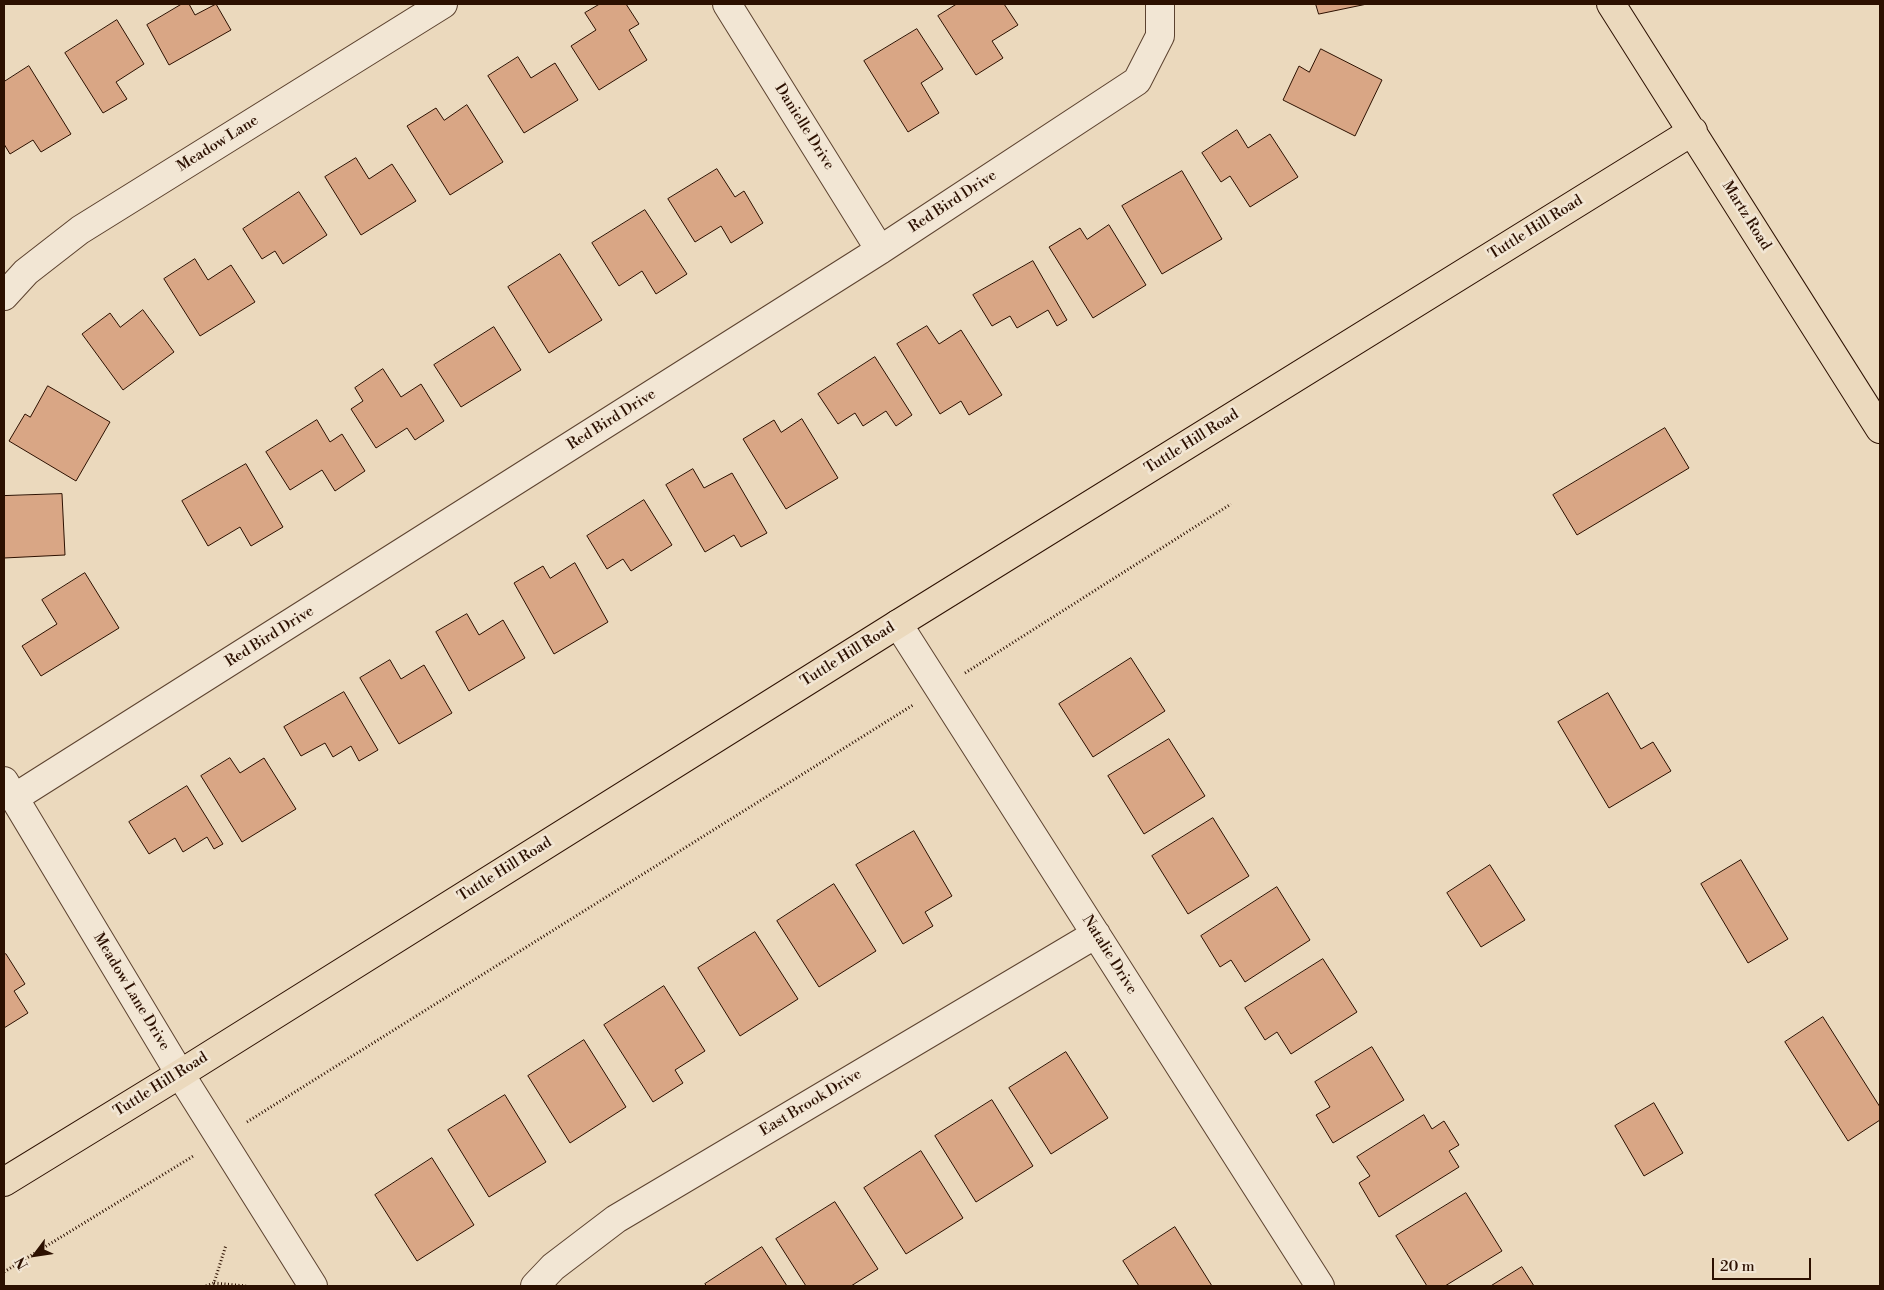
<!DOCTYPE html>
<style>
body{margin:0}
#map{position:relative;width:1884px;height:1290px;overflow:hidden;background:#ebd9bd;font-family:"Libre Bodoni",serif}
canvas{display:block}
.frame{position:absolute;inset:0;border:5px solid #2c1000;pointer-events:none}
.north{position:absolute;left:10px;top:1230px;width:50px;height:50px;-webkit-text-stroke:4px #f2e6d4;paint-order:stroke;rotate:239deg;font-size:14px;font-weight:700;line-height:20px;text-align:center;color:#2c1000}
.north::after{content:'';display:block;margin:auto;width:18px;height:22px;background:#2c1000;clip-path:polygon(50% 0,100% 100%,50% 72%,0 100%)}
.scale{position:absolute;left:1712px;top:1258px;width:99px;height:22px;box-sizing:border-box;border:2px solid #2c1000;border-top:0;padding-left:6px;font-size:15px;line-height:18px;white-space:nowrap;color:#2c1000;-webkit-text-stroke:4px #f2e6d4;paint-order:stroke}
</style>
<div id="map">
<canvas width="1884" height="1290"></canvas>
<div class="frame"></div>
<div class="north">N</div>
<div class="scale">20 m</div>
</div>
<script>
const ctx = document.querySelector('canvas').getContext('2d');
ctx.lineJoin = 'round';
function fillPath(path, color) { ctx.fillStyle = color; ctx.fill(path, 'evenodd'); }
function stroke(path, color, width, dash) { ctx.strokeStyle = color; ctx.lineWidth = width; ctx.lineCap = dash ? 'butt' : 'round'; ctx.setLineDash(dash || []); ctx.stroke(path); }
function label(font, color, halo, rows, align = 'center') {
  ctx.font = font + ' "Libre Bodoni",serif'; ctx.lineWidth = 5; ctx.setLineDash([]); ctx.textBaseline = 'middle'; ctx.strokeStyle = halo; ctx.fillStyle = color; for (const [text, x, y, turn = 0] of rows) {
    ctx.save(); ctx.translate(x, y); ctx.rotate((+turn || 0) * Math.PI / 180); ctx.textAlign = isNaN(turn) ? turn : align; if (halo) ctx.strokeText(text, 0, 0); ctx.fillText(text, 0, 0); ctx.restore();
  }
}
const building = new Path2D(`
 M182,4H189L195,15L216,4L231,30L169,65L147,25Z
 M600,4H626L639,24L629,30L647,60L599,90L571,46L596,30L585,13Z
 M957,4H1004L1018,25L992,41L1003,58L976,75L938,16Z
 M1316,4H1367L1319,14Z
 M117,20L144,64L116,82L127,99L103,113L65,53Z
 M917,29L943,69L921,83L939,113L908,132L864,61Z
 M1321,49L1382,80L1355,136L1283,100L1299,66L1309,72Z
 M518,57L531,78L555,63L578,100L524,133L488,76Z
 M29,66L71,134L41,152L33,140L10,154L4,144V82Z
 M467,105L503,162L450,195L407,126L436,108L444,120Z
 M1237,130L1248,148L1270,134L1298,177L1250,207L1230,176L1221,182L1202,153Z
 M356,158L369,179L392,164L416,201L361,235L325,177Z
 M717,169L735,197L744,191L763,223L731,243L721,226L695,242L668,199Z
 M1182,171L1222,239L1162,274L1122,206Z
 M299,192L327,235L283,264L275,251L262,259L243,229Z
 M645,210L687,274L656,294L642,271L619,286L592,243Z
 M1109,225L1146,285L1093,318L1049,247L1080,228L1087,239Z
 M560,254L602,320L549,353L508,287Z
 M195,259L208,280L231,265L255,302L200,336L164,279Z
 M1033,261L1067,320L1057,326L1048,310L1017,328L1010,316L992,326L973,295Z
 M143,310L174,352L123,390L82,334L110,313L120,327Z
 M927,326L939,344L961,330L1002,395L969,415L961,401L940,414L897,344Z
 M494,327L521,370L461,407L434,365Z
 M875,357L912,415L896,426L886,411L863,426L855,413L838,424L818,394Z
 M383,369L401,397L421,384L444,421L415,440L407,428L376,448L351,409L363,401L355,388Z
 M48,386L110,422L76,481L9,441L25,414L30,417Z
 M802,419L838,478L786,509L743,439L774,420L781,432Z
 M317,420L330,442L342,434L365,471L335,491L322,470L290,490L266,452Z
 M1665,428L1689,468L1577,535L1553,495Z
 M246,464L283,527L251,546L240,527L208,546L182,501Z
 M693,469L704,488L732,473L767,533L741,547L734,535L705,552L666,485Z
 M62,494L65,555L4,558V496Z
 M644,500L672,545L631,571L623,559L607,569L587,536Z
 M575,563L608,622L554,654L514,583L543,566L550,578Z
 M85,573L119,628L41,676L22,646L57,624L42,600Z
 M467,614L479,635L503,620L525,658L469,691L436,632Z
 M1131,658L1165,711L1093,757L1059,704Z
 M390,660L401,679L424,665L452,713L399,744L360,678Z
 M344,692L378,750L359,761L351,746L333,757L325,743L301,756L284,727Z
 M1608,693L1641,749L1653,742L1671,771L1609,808L1558,722Z
 M1169,739L1205,796L1144,834L1108,776Z
 M230,758L240,773L264,758L296,809L242,842L201,776Z
 M187,786L223,844L214,849L207,837L183,852L175,838L149,854L129,822Z
 M1213,818L1249,876L1188,914L1152,856Z
 M914,831L952,896L925,912L933,926L903,944L856,865Z
 M1741,860L1788,939L1748,963L1701,884Z
 M1490,865L1525,920L1481,947L1447,893Z
 M834,884L876,951L819,987L777,921Z
 M1277,887L1310,940L1245,982L1231,960L1220,967L1201,936Z
 M755,932L798,999L740,1036L698,968Z
 M6,954L25,984L14,991L28,1013L4,1028V955Z
 M1323,959L1357,1012L1291,1054L1277,1032L1265,1040L1245,1008Z
 M664,986L705,1051L675,1070L683,1083L653,1102L604,1025Z
 M1823,1017L1880,1107V1120L1848,1141L1785,1042Z
 M584,1040L626,1107L570,1143L528,1076Z
 M1372,1047L1404,1100L1333,1143L1316,1115L1330,1107L1315,1082Z
 M1066,1052L1108,1118L1051,1154L1009,1088Z
 M505,1095L546,1162L489,1197L448,1130Z
 M992,1100L1033,1166L976,1202L935,1136Z
 M1654,1103L1683,1153L1644,1176L1615,1126Z
 M1424,1115L1432,1129L1444,1121L1459,1145L1449,1151L1459,1167L1379,1217L1359,1183L1370,1176L1357,1157Z
 M921,1151L963,1218L906,1254L864,1188Z
 M432,1158L474,1225L417,1261L375,1195Z
 M1466,1193L1502,1251L1445,1286H1427L1396,1236Z
 M835,1202L878,1269L851,1286H806L776,1239Z
 M1175,1227L1212,1286H1139L1123,1261Z
 M762,1247L787,1286H707L705,1284Z
 M1522,1267L1534,1286H1491Z`);
const path = new Path2D(`
 M965,673L1231,504
 M247,1122L913,705
 M4,1272L195,1155
 M214,1283L246,1286
 M206,1286L214,1283L226,1245`);
const minor = new Path2D(`
 M727,4L880,250
 M4,296L26,272L80,230L443,4
 M898,624L1320,1286
 M4,781L180,1074L313,1286
 M14,798L880,250L1137,81L1160,36V4
 M535,1286L553,1267L616,1219L1096,934`);
const major = new Path2D(`
 M1611,4L1880,429
 M4,1182L180,1074L898,624L1693,131`);
const streetNames = [
 ["Danielle Drive",804,127,58],
 ["Meadow Lane",218,144,-32],
 ["Red Bird Drive",953,202,-33],
 ["Martz Road",1746,216,58],
 ["Tuttle Hill Road",1536,228,-32],
 ["Red Bird Drive",612,420,-32],
 ["Tuttle Hill Road",1192,442,-32],
 ["Red Bird Drive",270,637,-32],
 ["Tuttle Hill Road",848,655,-32],
 ["Tuttle Hill Road",505,870,-32],
 ["Natalie Drive",1109,955,58],
 ["Meadow Lane Drive",131,992,59],
 ["Tuttle Hill Road",161,1085,-32],
 ["East Brook Drive",811,1103,-31]
];
fillPath(building, '#d9a685');
stroke(building, '#2c1000', 1);
stroke(minor, '#5c422f', 30);
stroke(major, '#2c1000', 30);
stroke(path, '#2c1000', 3, [1, 2.5]);
stroke(minor, '#f2e6d4', 28);
stroke(major, '#ebd9bd', 28);
label('15px', '#2c1000', '#f2e6d4', streetNames);
</script>
